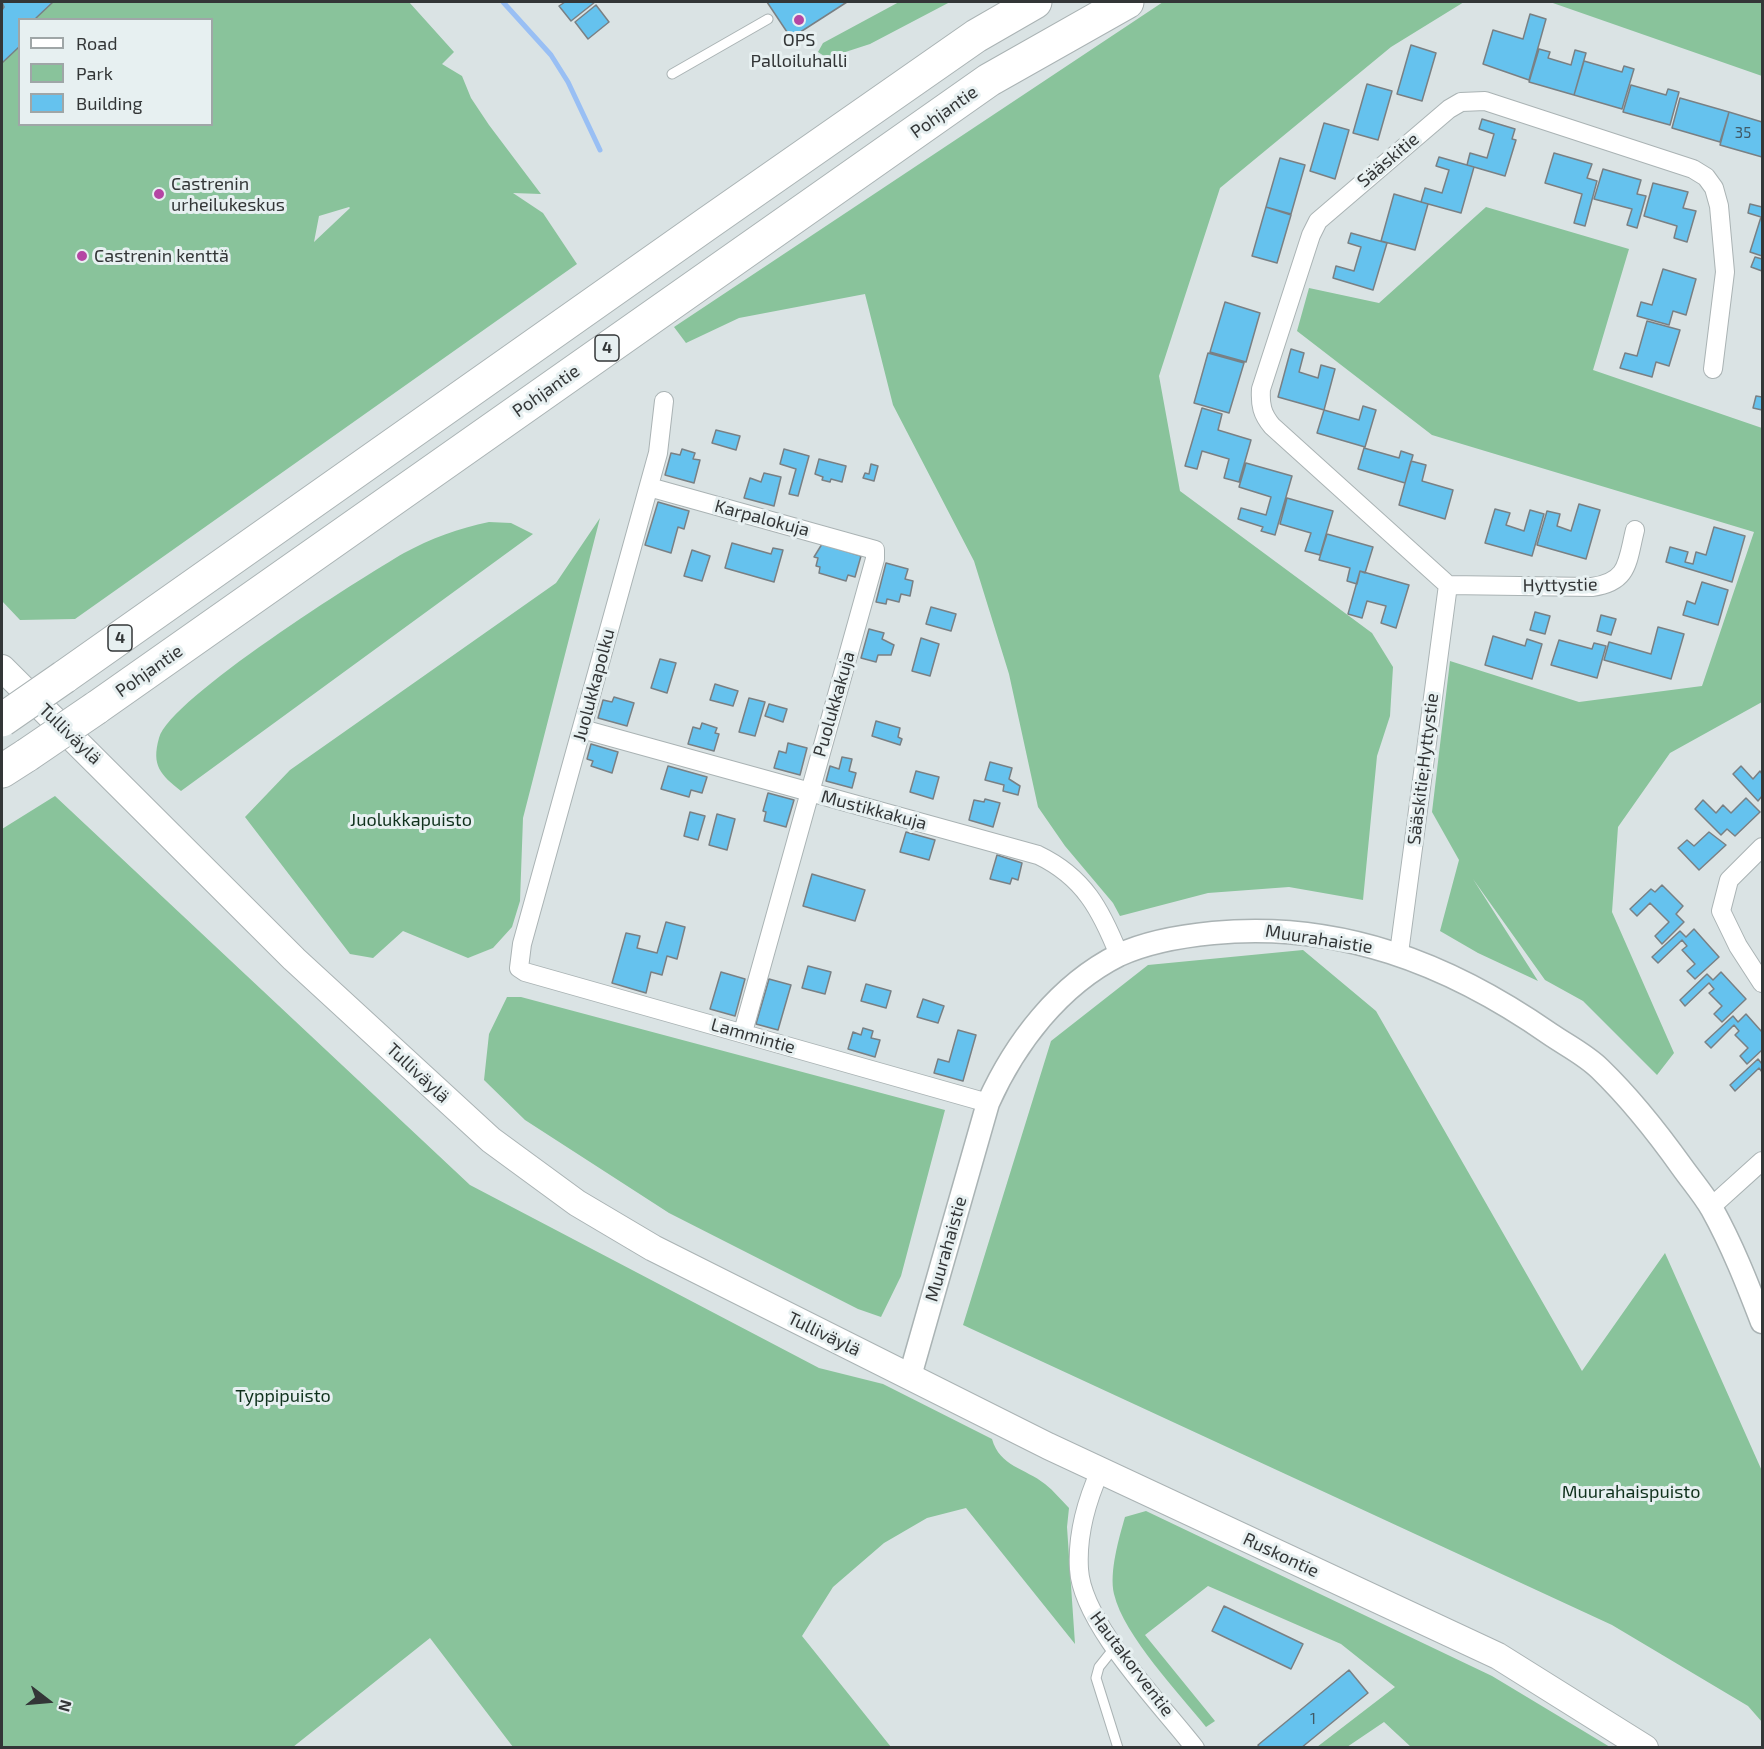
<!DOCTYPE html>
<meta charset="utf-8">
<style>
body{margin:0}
#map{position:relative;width:1764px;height:1749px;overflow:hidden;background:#dae3e4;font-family:"Exo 2",sans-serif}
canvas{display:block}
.frame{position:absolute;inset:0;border:3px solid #333637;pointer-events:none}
.legend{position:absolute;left:18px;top:18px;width:195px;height:108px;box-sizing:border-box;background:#e7f0f1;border:2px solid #9fa6a7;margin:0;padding:8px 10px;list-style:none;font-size:18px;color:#333637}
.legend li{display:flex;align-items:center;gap:12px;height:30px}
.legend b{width:30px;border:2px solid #9fa6a7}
.north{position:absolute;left:18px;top:1671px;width:60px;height:60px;-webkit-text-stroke:4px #e7f0f1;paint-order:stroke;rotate:106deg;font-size:16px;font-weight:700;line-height:24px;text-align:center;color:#333637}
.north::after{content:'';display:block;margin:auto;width:21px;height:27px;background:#333637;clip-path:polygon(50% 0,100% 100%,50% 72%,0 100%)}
</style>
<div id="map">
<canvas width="1764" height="1749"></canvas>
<div class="frame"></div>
<ul class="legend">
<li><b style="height:8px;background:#fff"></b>Road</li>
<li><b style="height:16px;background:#89c39b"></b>Park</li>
<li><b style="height:16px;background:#65c2ee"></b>Building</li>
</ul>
<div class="north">N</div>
</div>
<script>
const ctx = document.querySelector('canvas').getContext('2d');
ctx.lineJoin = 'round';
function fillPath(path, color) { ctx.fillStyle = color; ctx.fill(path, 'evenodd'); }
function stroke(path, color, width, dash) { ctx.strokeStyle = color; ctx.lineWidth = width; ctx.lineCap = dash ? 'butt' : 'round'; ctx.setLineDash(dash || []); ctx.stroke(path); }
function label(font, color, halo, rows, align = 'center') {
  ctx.font = font + ' "Exo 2",sans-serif'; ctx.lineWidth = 6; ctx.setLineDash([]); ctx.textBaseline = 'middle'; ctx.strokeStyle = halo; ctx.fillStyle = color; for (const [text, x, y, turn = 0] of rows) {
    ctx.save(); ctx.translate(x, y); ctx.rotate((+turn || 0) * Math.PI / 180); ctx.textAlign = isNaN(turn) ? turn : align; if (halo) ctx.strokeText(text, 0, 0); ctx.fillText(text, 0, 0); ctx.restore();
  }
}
const green = new Path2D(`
 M2,2H409L454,52L442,64L462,76L471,98L489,125L541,194L513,193L543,213L577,264L75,619L20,620L2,601ZM20,20H212V124H20ZM349,207L350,208L314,242L319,216Z
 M899,2H950L870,44L827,58L818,52L823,43Z
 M1163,2H1464L1391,47L1220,188L1159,376L1180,491L1372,633L1393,667L1390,716L1377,756L1363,900L1289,887L1208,893L1120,916L1113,903L1065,846L1038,807L1009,674L974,561L893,405L865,294L739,318L686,343L674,327Z
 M1550,2H1762V76Z
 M1486,207L1629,249L1593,370L1762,428V702L1670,753L1618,827L1612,912L1674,1053L1657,1075L1583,1001L1545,980L1473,879L1538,981L1478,953L1440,931L1459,860L1432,812L1450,661L1579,702L1702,686L1754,532L1432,435L1297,331L1309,288L1379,303Z
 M600,518L523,818L520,901L512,927L493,948L468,958L403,931L373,958L350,954L245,817L290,770L556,583Z
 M489,522L511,523L533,534L181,791C161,775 151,766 159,738C170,698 361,578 404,553C430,539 459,528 489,522Z
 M55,796L470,1185L819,1368L883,1384L992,1439C1000,1467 1025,1468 1045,1484C1054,1491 1061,1500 1069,1508L1067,1527L1075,1644L966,1508L927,1518L884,1543L833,1587L802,1636L891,1747H513L430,1638L293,1747L2,1748V829Z
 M1303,950L1376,1011L1582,1371L1665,1253L1762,1471V1722L1748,1706L1612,1625L963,1325L1051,1041L1148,965Z
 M507,997H521L945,1110L901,1276L881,1317L858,1309L669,1213L525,1120L484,1080L489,1034Z
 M1146,1511L1492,1676L1610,1747H1411L1384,1722L1347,1747H1317L1395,1687L1341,1644L1208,1586L1145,1635L1215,1721L1206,1727C1179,1693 1124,1636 1114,1594C1109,1572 1119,1538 1125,1517Z`);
const stream = new Path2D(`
 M503,2L551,55L568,82L600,150`);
const building = new Path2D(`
 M2,2H53L36,18L38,20H20V46L2,63V10L4,7Z
 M565,2H595L571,21L559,6Z
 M767,2H847L791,38Z
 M596,5L609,22L588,39L575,22Z
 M1530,14L1546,19L1529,80L1483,64L1493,30L1523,39Z
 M1411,45L1436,53L1422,101L1397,94Z
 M1539,49L1550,52L1548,58L1571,65L1575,50L1586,53L1574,95L1529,82Z
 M1584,61L1622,72L1624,66L1634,69L1622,109L1574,95Z
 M1367,84L1392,91L1378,140L1353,133Z
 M1631,85L1666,95L1668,89L1679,92L1670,125L1623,112Z
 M1680,98L1729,112L1720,142L1672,128Z
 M1729,112L1762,122V157L1720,145Z
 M1482,119L1515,129L1512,139L1516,140L1505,176L1467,165L1470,153L1487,158L1494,134L1479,129Z
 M1324,123L1349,130L1335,179L1310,171Z
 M1554,153L1592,164L1587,178L1597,181L1585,226L1574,223L1582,194L1545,183Z
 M1439,157L1474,167L1461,213L1421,202L1425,188L1442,193L1449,170L1436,166Z
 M1280,158L1305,165L1291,214L1266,207Z
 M1603,169L1641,180L1637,194L1646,196L1637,228L1627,225L1632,209L1594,199Z
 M1653,183L1688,192L1683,208L1696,211L1687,242L1674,238L1677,226L1644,216Z
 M1394,194L1428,204L1415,250L1381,241Z
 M1750,204L1762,207V256L1750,252L1761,217L1748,213Z
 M1266,207L1291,215L1277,263L1252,256Z
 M1351,233L1387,243L1373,290L1333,278L1336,266L1354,271L1361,247L1348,243Z
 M1755,257L1762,259V271L1751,267Z
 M1663,269L1696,279L1686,315L1673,311L1669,325L1637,316L1641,302L1652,305Z
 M1225,302L1260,313L1246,362L1210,352Z
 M1647,321L1680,330L1669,366L1656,362L1652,377L1620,368L1625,353L1637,356Z
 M1291,349L1304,353L1299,372L1318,378L1321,365L1335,369L1324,410L1278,397Z
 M1208,353L1244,363L1229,413L1194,403Z
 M1756,396L1762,397V410L1753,408Z
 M1363,406L1376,410L1365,447L1317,433L1324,410L1359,420Z
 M1202,408L1222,414L1218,430L1251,440L1239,482L1224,478L1229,459L1202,451L1197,469L1185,466Z
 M716,430L740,436L736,450L712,443Z
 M1364,448L1399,458L1401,451L1413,455L1405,483L1358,469Z
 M682,449L695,453L693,459L700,460L694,483L665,475L671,453L680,455Z
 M784,449L809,456L798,496L789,494L796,469L780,464Z
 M819,459L846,466L842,482L831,479L830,482L822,480L823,477L815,474Z
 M1411,461L1426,465L1422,481L1453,490L1445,519L1399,505Z
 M1246,463L1292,476L1275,535L1261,531L1263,527L1238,519L1241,508L1266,515L1271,497L1239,487Z
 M871,464L878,466L874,481L863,478L865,473L869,474Z
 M764,473L781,477L774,506L744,498L750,478L761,482Z
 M1287,498L1333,511L1320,555L1305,551L1311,533L1280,524Z
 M658,502L689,511L684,529L678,527L671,553L645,545Z
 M1579,504L1600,510L1586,559L1537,545L1547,511L1560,514L1557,526L1571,531Z
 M1495,509L1510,513L1506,525L1524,531L1530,510L1544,514L1532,556L1485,543Z
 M1714,527L1745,536L1732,582L1666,562L1670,547L1688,552L1685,562L1693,564L1696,552L1706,555Z
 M1327,534L1373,547L1365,573L1360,571L1357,584L1347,581L1350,568L1319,560Z
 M732,543L771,554L773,548L783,550L774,582L725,568Z
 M822,544L861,556L855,577L848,575L846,581L819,573L820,567L816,566L818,558L814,557Z
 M692,550L710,556L702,581L684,576Z
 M886,563L908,569L905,579L913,581L910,596L901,594L899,602L887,599L886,604L876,602Z
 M1360,571L1409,585L1396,628L1381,623L1386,606L1367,601L1362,618L1348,614Z
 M1702,582L1728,590L1718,625L1683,615L1687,601L1695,604Z
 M931,607L956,614L951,631L926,624Z
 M1535,612L1550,616L1545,634L1530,630Z
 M1601,615L1616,619L1611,635L1597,631Z
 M1658,627L1684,634L1671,679L1604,660L1609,642L1651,654Z
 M869,629L884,633L882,639L894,645L891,655H878L876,662L861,658Z
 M1493,636L1525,646L1527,639L1542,644L1532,679L1485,665Z
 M921,638L939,644L930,676L912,671Z
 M1559,640L1592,649L1594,643L1606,646L1597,678L1551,665Z
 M660,659L676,663L667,693L651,688Z
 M715,684L738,691L733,706L710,700Z
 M614,697L634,703L627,726L598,718L603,700L612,702Z
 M749,698L765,702L755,736L739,732Z
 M769,704L787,709L783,722L765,716Z
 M876,721L900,728L898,737L902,739L900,745L872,736Z
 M702,723L717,728L715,733L719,734L714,751L688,744L693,727L700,729Z
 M788,743L807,748L800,775L774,768L779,751L786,753Z
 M591,744L618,752L612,773L591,766L593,761L587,759Z
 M842,757L852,759L849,771L856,773L852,788L826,781L830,766L839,769Z
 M990,762L1012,768L1009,779L1020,786L1018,795L1003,791L1004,785L985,780Z
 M668,766L707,777L702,793L691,790L689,797L661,789Z
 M1741,766L1753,779L1760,771L1762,774V796L1758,801L1733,774Z
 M916,771L939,777L933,799L910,792Z
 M768,793L794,800L786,827L764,821L766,812L763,811Z
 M1746,798L1760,812L1735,836L1727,829L1721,835L1695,809L1703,800L1716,813L1723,805L1731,813Z
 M985,799L1000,803L993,827L969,820L974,800L984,802Z
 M690,812L705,816L698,840L684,836Z
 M717,814L735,819L727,850L709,845Z
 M906,832L935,840L929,860L900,852Z
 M1709,832L1726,845L1699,870L1678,848L1687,840L1694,846Z
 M997,855L1022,863L1018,880L1012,878L1010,884L990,879Z
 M812,874L865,890L855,921L803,906Z
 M1662,885L1683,906L1676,914L1684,922L1662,944L1655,936L1669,922L1650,903L1637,916L1630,909L1651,889L1655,892Z
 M666,922L685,927L677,959L667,956L662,975L651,972L646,993L612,983L626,933L640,936L637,948L657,953Z
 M1694,929L1719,957L1695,979L1687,971L1695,964L1682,950L1687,946L1682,940L1658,963L1652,957L1680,931L1686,937Z
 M808,966L831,972L825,994L802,988Z
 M721,972L745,979L735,1016L710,1009Z
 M1721,972L1746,999L1722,1022L1714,1014L1722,1006L1709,993L1714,989L1709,983L1685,1006L1680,1000L1707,974L1713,980Z
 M769,979L791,985L778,1030L756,1024Z
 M866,984L891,991L886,1008L861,1001Z
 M923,999L944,1006L938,1023L917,1017Z
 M1746,1014L1762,1032V1050L1747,1064L1740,1056L1748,1048L1735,1035L1739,1031L1734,1025L1711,1048L1705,1042L1733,1016L1738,1022Z
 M863,1028L873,1031L871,1038L880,1040L875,1057L848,1049L853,1032L861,1035Z
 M958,1030L976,1035L963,1081L934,1073L938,1059L949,1062Z
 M1758,1059L1762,1064V1072L1759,1068L1735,1091L1730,1085Z
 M1224,1606L1303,1644L1291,1669L1212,1631Z
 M1349,1670L1368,1693L1301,1748H1260L1258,1745Z`);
const service = new Path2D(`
 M672,74L768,19
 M1115,1647L1099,1667L1096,1678L1118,1748`);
const minor = new Path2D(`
 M664,401L658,453L522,944L519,968L525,972L988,1103
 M649,487L875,550V559L743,1032
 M1448,585L1272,426C1262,414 1260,405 1261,389L1311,235L1318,221L1449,109L1461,102L1485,101L1693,169L1706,177L1714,188L1719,206L1725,272L1713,369
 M1448,585L1592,587C1629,582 1627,562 1635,530
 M582,729L1038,855C1084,877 1101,910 1119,955
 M1762,847L1729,880L1721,911L1738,946L1762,983
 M1399,953L1448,585
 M1711,1207L1762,1161
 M1100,1471C1087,1500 1077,1536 1079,1569C1082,1624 1161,1704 1195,1748`);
const tertiary = new Path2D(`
 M910,1376L988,1103C1015,1043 1059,985 1119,955C1147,942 1182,936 1213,933C1339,921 1448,963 1550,1034C1566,1045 1586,1055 1600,1069C1631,1099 1657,1132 1682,1167C1692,1181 1704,1195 1712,1209C1732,1245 1747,1283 1762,1322`);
const secondary = new Path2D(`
 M2,668L294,959L491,1140L577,1203L653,1248L1048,1446L1498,1656L1645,1748`);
const motorway = new Path2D(`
 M64,677L708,223L976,36L1035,2
 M96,708L989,80L1127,2
 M2,771L27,755`);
const motorwayBridge = new Path2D(`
 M2,720L64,677
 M27,755L96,708`);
const markers = [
 [799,20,6,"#b546a4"],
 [159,194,6,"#b546a4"],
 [82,256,6,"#b546a4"]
];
const numberNames = [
 ["35",1743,133],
 ["1",1313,1719]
];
const shields = [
 [607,348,24],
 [120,638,24]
];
const shieldNames = [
 ["4",607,348],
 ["4",120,638]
];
const poiNames = [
 ["OPS",799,40,"center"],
 ["Palloiluhalli",799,61,"center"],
 ["Castrenin",171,184],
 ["urheilukeskus",171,205],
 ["Castrenin kenttä",94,256]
];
const streetNames = [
 ["Pohjantie",944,112,-35],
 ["Sääskitie",1388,160,-40],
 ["Pohjantie",546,391,-35],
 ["Karpalokuja",762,518,15],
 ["Hyttystie",1560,585,-1],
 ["Pohjantie",149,671,-35],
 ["Juolukkapolku",594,685,-75],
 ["Puolukkakuja",834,704,-74],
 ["Tulliväylä",70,734,44],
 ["Sääskitie;Hyttystie",1423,769,-83],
 ["Mustikkakuja",874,810,15],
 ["Muurahaistie",1319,939,9],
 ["Lammintie",753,1036,16],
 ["Tulliväylä",418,1073,43],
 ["Muurahaistie",946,1249,-74],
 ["Tulliväylä",824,1334,26],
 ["Ruskontie",1281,1555,25],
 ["Hautakorventie",1132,1664,53]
];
const parkNames = [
 ["Juolukkapuisto",411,820],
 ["Typpipuisto",283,1396],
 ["Muurahaispuisto",1631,1492]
];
fillPath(green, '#89c39b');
stroke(stream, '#99bff4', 5);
fillPath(building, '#65c2ee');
stroke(building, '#798084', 1.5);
stroke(service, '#aab3b4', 11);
stroke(minor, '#aab3b4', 20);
stroke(tertiary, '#aab3b4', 25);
stroke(secondary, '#aab3b4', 28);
stroke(motorway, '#aab3b4', 35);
stroke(service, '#fff', 9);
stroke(minor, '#fff', 18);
stroke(tertiary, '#fff', 22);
stroke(secondary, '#fff', 26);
stroke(motorway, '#fff', 33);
stroke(motorwayBridge, '#aab3b4', 35, []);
stroke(motorwayBridge, '#fff', 33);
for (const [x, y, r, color] of markers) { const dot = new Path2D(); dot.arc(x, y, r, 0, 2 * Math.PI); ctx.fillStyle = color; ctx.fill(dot); stroke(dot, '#e7f0f1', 2); }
label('15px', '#405965', null, numberNames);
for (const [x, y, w] of shields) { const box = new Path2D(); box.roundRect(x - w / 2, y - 13, w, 26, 4.5); ctx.fillStyle = '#e7f0f1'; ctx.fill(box); stroke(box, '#333637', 1.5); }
label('bold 16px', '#333637', null, shieldNames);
label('18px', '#333637', '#e7f0f1', poiNames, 'left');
label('18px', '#333637', '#e7f0f1', streetNames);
label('18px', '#0f311c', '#e7f0f1', parkNames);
</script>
